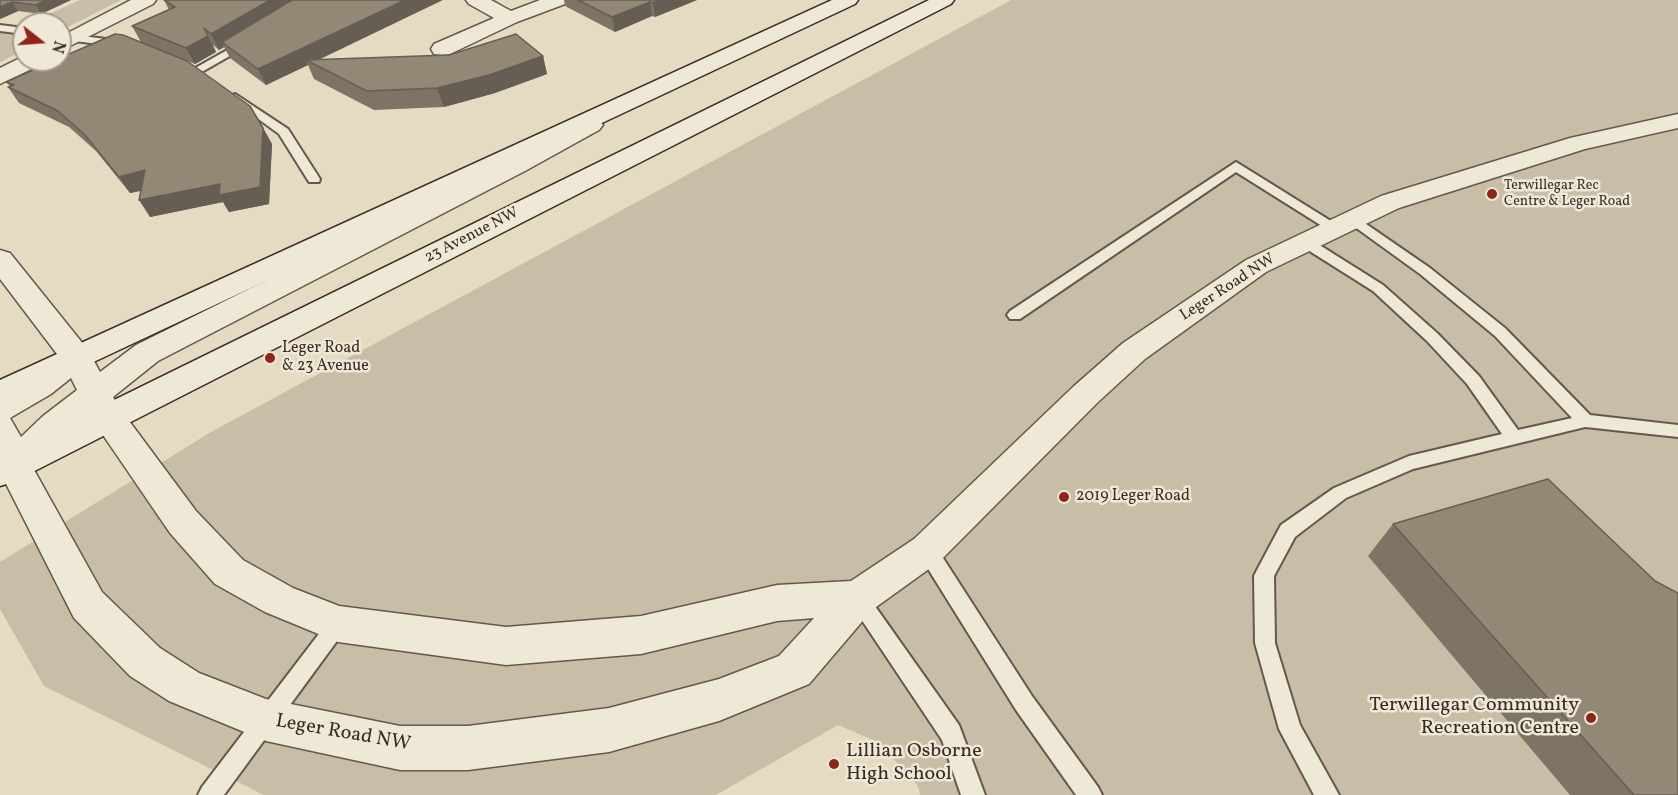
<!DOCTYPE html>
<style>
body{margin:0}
#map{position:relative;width:1678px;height:795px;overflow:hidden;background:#e5dbc2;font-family:Vollkorn,serif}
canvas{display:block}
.north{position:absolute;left:12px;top:12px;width:60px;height:60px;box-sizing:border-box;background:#eee8d7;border:2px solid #a69c8f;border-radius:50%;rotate:107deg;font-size:16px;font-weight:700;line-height:24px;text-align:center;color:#3b2b24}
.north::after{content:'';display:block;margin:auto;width:21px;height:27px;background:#8f2418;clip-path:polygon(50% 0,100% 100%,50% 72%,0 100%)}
</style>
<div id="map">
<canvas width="1678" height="795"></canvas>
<div class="north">N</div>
</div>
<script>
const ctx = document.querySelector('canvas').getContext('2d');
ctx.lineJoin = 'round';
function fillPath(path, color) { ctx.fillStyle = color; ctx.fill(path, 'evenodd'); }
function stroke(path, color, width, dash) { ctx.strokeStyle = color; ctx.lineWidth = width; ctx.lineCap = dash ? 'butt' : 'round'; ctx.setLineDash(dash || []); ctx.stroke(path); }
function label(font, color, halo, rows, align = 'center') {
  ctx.font = font + ' Vollkorn,serif'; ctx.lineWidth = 5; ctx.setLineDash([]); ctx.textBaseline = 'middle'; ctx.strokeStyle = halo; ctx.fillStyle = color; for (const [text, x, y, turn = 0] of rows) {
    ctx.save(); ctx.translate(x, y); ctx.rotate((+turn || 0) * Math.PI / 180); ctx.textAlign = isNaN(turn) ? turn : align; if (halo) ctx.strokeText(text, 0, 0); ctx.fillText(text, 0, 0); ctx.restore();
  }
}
const green = new Path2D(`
 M80,0H121L60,31V24H24V50L0,62V29L31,22Z
 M1011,0H1678V795H920L918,786L878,742L838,725L716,795H264L44,686L0,609V562L211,432Z`);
const service = new Path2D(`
 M0,25L24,28V34L0,31Z
 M60,33L121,41L126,44L121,47L60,39Z
 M245,40L249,41V45L200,73L196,74L190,71Z
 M235,94L288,129L320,179L319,182H309L279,134L231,99L229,97Z
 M1236,162L1342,228L1335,232L1330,231L1236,172L1020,319H1010L1007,315L1010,311Z
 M1353,215L1430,268L1505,328L1590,415L1678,425V437L1585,427L1413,469L1346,498L1295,537L1274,576L1275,643L1300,725L1339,795H1314L1279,729L1255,643L1254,576L1257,570L1281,525L1334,488L1409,456L1502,434L1467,384L1427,341L1373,291L1300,245L1298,242L1300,239H1310L1383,285L1437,333L1479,376L1518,430L1572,418L1495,336L1420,274L1348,222L1346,219Z
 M927,542L934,544L1032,696L1098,787L1102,795H1076L1016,710L920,556L917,550L920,544Z
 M858,589L865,592L959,725L985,795H961L942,740L851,604L848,598L851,592Z
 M338,615L345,618L348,624L345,630L224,795H198L202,787L331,618Z`);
const minor = new Path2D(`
 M131,0H156L153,4L60,51V37Z
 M466,0H491L511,11L540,0H568L565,4L517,22L450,54L442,55L434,54L431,49L434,44L494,18L469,4Z
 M24,56V60H43L40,65L0,84V68Z`);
const tertiary = new Path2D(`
 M1678,114V128L1585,149L1399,208L1266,272L1145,359L1097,403L940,561L872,610L809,684L719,721L609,752L468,770H400L266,741L169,701L130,676L74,618L0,472V393L52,360L60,358L0,279V250L10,253L88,350L100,372L136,345L507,161L583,120L591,118L599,120L603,125L599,130L525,171L158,361L113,397L121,410L196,511L243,560L293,588L339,606L506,627L641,616L777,585L851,581L914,539L1073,387L1123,343L1246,260L1381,196L1570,138ZM71,378L77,390L43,416L21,437L10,418L51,394ZM90,416L170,533L215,584L265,612L338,642L506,665L641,654L777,621L814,618L779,656L719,679L609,708L468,726H400L266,699L199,673L160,648L102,592L33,468L67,434Z`);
const secondary = new Path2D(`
 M832,0H858L855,4L0,406V380Z
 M929,0H954L951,4L13,482L0,486V456Z`);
const wall = new Path2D(`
 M0,0H71L41,14L18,11L0,19Z
 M164,0L318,60L543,56L547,74L495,93L444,107L374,110L314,79L308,65L266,85L230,58L224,47L219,50L213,45L216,52L195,64L141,42L132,26L169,10Z
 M564,0H697L655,17L652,16L615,32L565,6Z
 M6,82L263,128L272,144L269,204L229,212L223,202L150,217L141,191L130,193L96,151L69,127L19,103L8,87L10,86Z
 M1393,524L1655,581L1678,795H1570L1368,556Z`);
const shadedWall = new Path2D(`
 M47,0H71L41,14L36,5Z
 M270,0H303L222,42L224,47L219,50L211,34Z
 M405,0H443L312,63L306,60L308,65L266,85L258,69Z
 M660,0H697L655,17L653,3Z
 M12,2L18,11L0,19V7Z
 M650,2L652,16L615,32L612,17Z
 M208,36L216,52L195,64L186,48Z
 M543,56L547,74L495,93L444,107L437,88Z
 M263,128L272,144L269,204L229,212L223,202L150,217L139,200L220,184Z
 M145,170L155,187L130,193L119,177Z`);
const building = new Path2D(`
 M0,0H47L36,5L12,2L0,7Z
 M164,0H270L211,34L204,28L208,36L186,48L132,26L175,7Z
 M292,0H405L258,69L222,42Z
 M578,0H660L653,3L650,2L612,17Z
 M115,34L123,35L187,61L250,106L263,128L260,187L219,195L220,184L139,200L145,170L119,177L85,135L58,111L8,87L14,85L6,82L56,60H60V58Z
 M516,34L543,56L489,75L437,88L367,91L306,60L449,55Z
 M1548,479L1655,581L1678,593V795H1634L1393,524Z`);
const markers = [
 [1492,194,6,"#8f2418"],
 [270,358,6,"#8f2418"],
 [1064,497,6,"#8f2418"],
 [1591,718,6,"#8f2418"],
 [834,764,6,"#8f2418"]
];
const farPoinames = [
 ["Terwillegar Rec",1504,186],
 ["Centre & Leger Road",1504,202]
];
const streetNames = [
 ["23 Avenue NW",472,236,-27],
 ["Leger Road NW",1228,288,-33]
];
const poiNames = [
 ["Leger Road",282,349],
 ["& 23 Avenue",282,367],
 ["2019 Leger Road",1076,497]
];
const nearPoinames = [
 ["Terwillegar Community",1579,706],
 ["Recreation Centre",1579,729],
 ["Lillian Osborne",846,752,"left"],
 ["High School",846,775,"left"]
];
const nearStreetnames = [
 ["Leger Road NW",343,734,10]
];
fillPath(green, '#c8bda7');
stroke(service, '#66574c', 4);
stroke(minor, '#66574c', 3);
stroke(tertiary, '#66574c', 3);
stroke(secondary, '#3b2b24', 3);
fillPath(service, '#eee8d7');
fillPath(minor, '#eee8d7');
fillPath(tertiary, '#eee8d7');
fillPath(secondary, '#eee8d7');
fillPath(wall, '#7e7465');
fillPath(shadedWall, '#675e53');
fillPath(building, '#938776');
stroke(building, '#675e53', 1.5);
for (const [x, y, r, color] of markers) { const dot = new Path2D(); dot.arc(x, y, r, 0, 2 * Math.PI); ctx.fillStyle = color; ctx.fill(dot); stroke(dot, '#eee8d7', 2); }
label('14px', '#3b2b24', '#eee8d7', farPoinames, 'left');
label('16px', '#3b2b24', '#eee8d7', streetNames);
label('16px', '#3b2b24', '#eee8d7', poiNames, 'left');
label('20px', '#3b2b24', '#eee8d7', nearPoinames, 'right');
label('20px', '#3b2b24', '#eee8d7', nearStreetnames);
</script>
